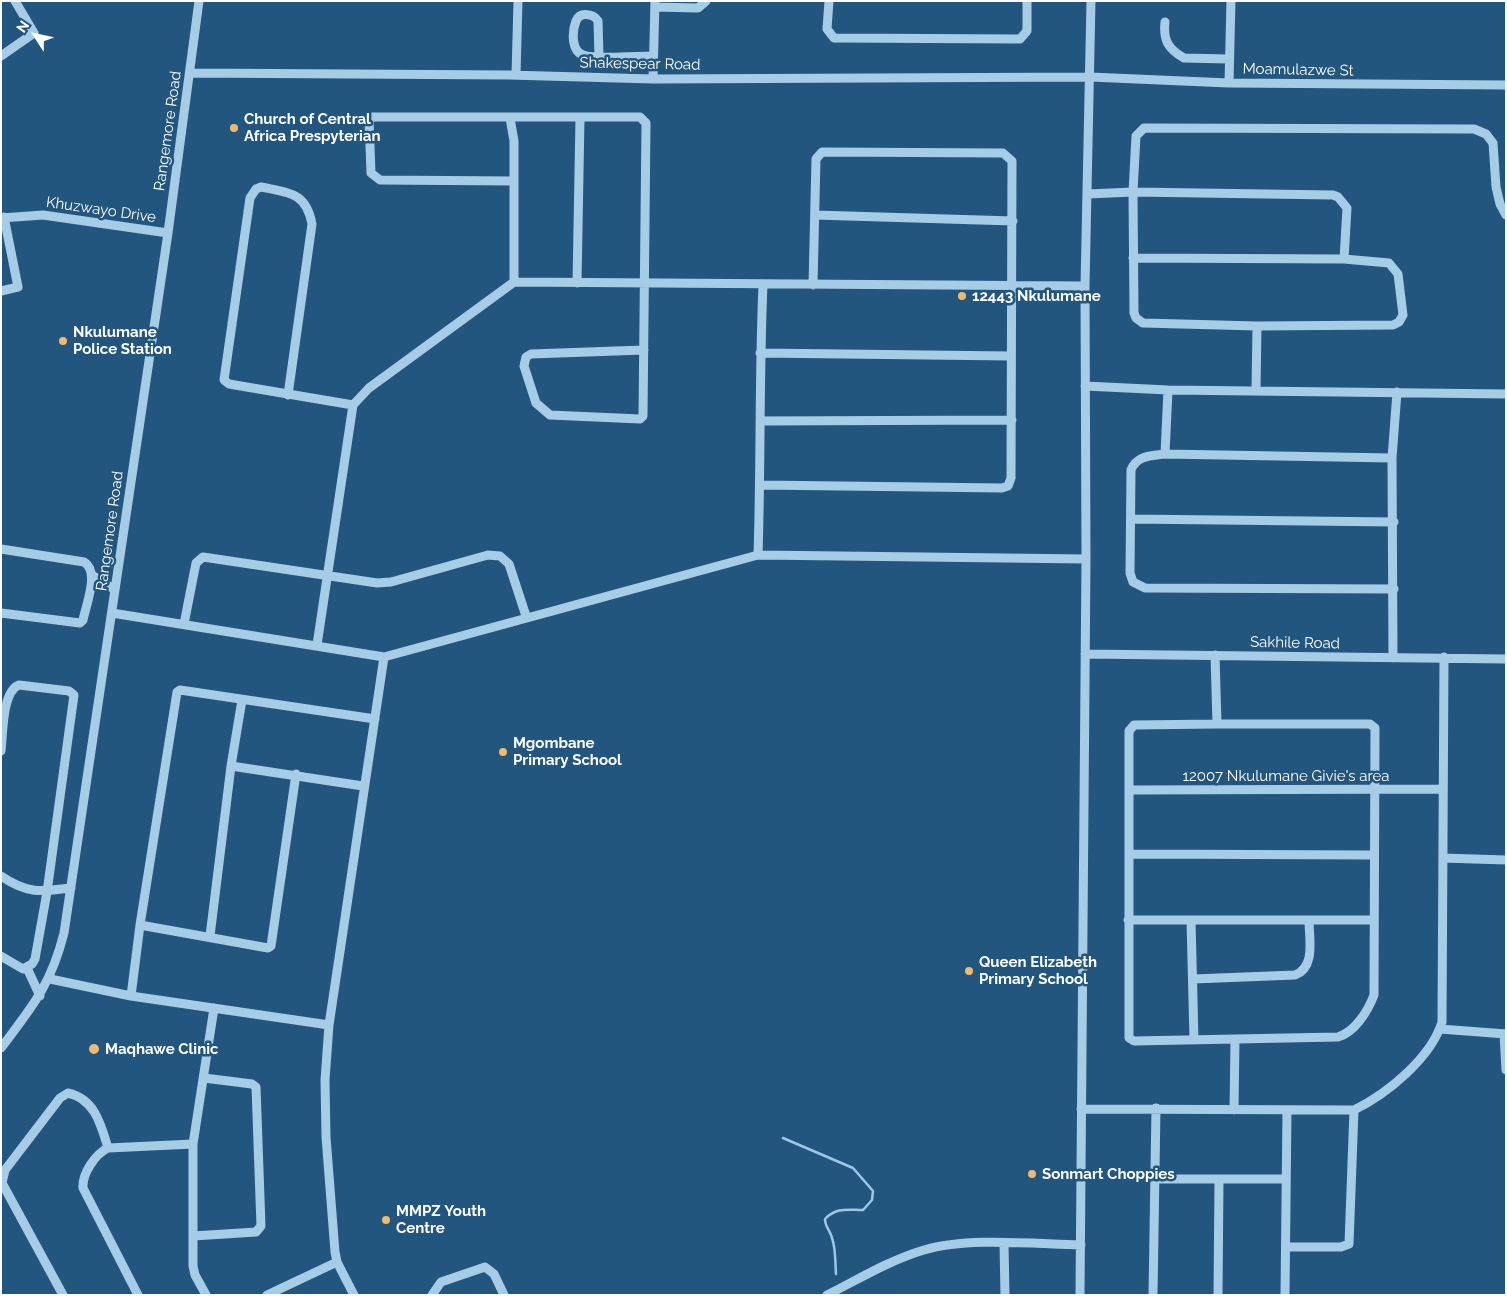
<!DOCTYPE html>
<style>
body{margin:0}
#map{position:relative;width:1507px;height:1296px;overflow:hidden;background:#23567e;font-family:Raleway,sans-serif}
canvas{display:block}
.frame{position:absolute;inset:0;border:2px solid #fff;pointer-events:none}
.north{position:absolute;left:10px;top:10px;width:50px;height:50px;-webkit-text-stroke:4px #23567e;paint-order:stroke;rotate:305deg;font-size:14px;font-weight:700;line-height:20px;text-align:center;color:#fff}
.north::after{content:'';display:block;margin:auto;width:18px;height:22px;background:#fff;clip-path:polygon(50% 0,100% 100%,50% 72%,0 100%)}
</style>
<div id="map">
<canvas width="1507" height="1296"></canvas>
<div class="frame"></div>
<div class="north">N</div>
</div>
<script>
const ctx = document.querySelector('canvas').getContext('2d');
ctx.lineJoin = 'round';
function stroke(path, color, width, dash) { ctx.strokeStyle = color; ctx.lineWidth = width; ctx.lineCap = dash ? 'butt' : 'round'; ctx.setLineDash(dash || []); ctx.stroke(path); }
function label(font, color, halo, rows, align = 'center') {
  ctx.font = font + ' Raleway,sans-serif'; ctx.lineWidth = 5; ctx.setLineDash([]); ctx.textBaseline = 'middle'; ctx.strokeStyle = halo; ctx.fillStyle = color; for (const [text, x, y, turn = 0] of rows) {
    ctx.save(); ctx.translate(x, y); ctx.rotate((+turn || 0) * Math.PI / 180); ctx.textAlign = isNaN(turn) ? turn : align; if (halo) ctx.strokeText(text, 0, 0); ctx.fillText(text, 0, 0); ctx.restore();
  }
}
const stream = new Path2D(`
 M783,1138L853,1168L873,1191L872,1200L863,1210C848,1210 836,1207 825,1219C825,1227 830,1230 832,1238C836,1249 835,1262 836,1274`);
const minor = new Path2D(`
 M829,1L827,29L834,38L1020,39L1027,31V1
 M655,7L698,8L706,1
 M1165,22C1163,40 1168,49 1184,58L1229,59
 M1,56L34,33L15,1
 M599,56L598,21C594,14 580,11 576,21C572,31 571,51 583,55C596,60 637,56 653,56
 M190,73L509,75L653,79L1090,77L1229,83L1506,85
 M516,75L518,1
 M653,79L655,1
 M1229,83L1231,1
 M510,118L514,141V282
 M513,181L380,180L371,173L369,120L372,117H640L646,123L643,416L640,419L550,415L536,403L524,366L526,357L531,354L644,350
 M1088,194L1133,192L1333,195L1338,197L1347,208L1344,259
 M815,215L1013,221
 M1,218L43,215L168,233
 M1133,258L1344,259L1389,263L1398,274L1403,315L1399,322L1393,325L1257,326L1143,323L1136,318L1134,313L1133,192L1136,136L1144,128L1474,129L1486,134L1493,143L1496,187L1500,204L1506,215
 M577,283L580,118
 M1,291L18,287L4,217
 M760,353L1010,356
 M1085,386L1168,390L1506,394
 M1256,390L1257,326
 M288,395L312,224C306,192 289,193 261,187L256,189L250,198L224,380L229,384L353,405
 M761,421L1012,420
 M1165,454L1168,390
 M1392,458L1165,454C1151,456 1137,455 1131,470L1130,573L1133,582L1145,588L1394,589
 M760,485L1002,488L1008,486L1011,478L1012,161L1003,153L822,152L816,159L813,285
 M1131,519L1394,522
 M1,549L84,562C100,571 86,605 83,620L80,623L1,613
 M758,555C761,465 759,375 763,285
 M92,575L115,590
 M112,613L384,657L758,555L1086,559
 M184,624L196,563L203,557L377,583L391,582L488,555L500,556L509,564L526,616
 M317,645L353,405L369,388L514,282L1085,286
 M1085,654L1506,659
 M1215,655L1217,724
 M1393,658L1392,458L1397,392
 M1217,724H1370L1375,728L1374,995C1368,1011 1355,1032 1338,1037L1134,1041L1129,1038V731L1134,725Z
 M1,751C3,735 2,691 19,685L69,691L74,695L47,892L35,959L32,964L23,969L1,956
 M231,766L363,786
 M1130,790L1443,789
 M1129,854L1373,855
 M1443,858L1506,860
 M1,876C27,894 41,892 71,888
 M1128,920H1374
 M1191,920L1194,1040
 M140,925L268,948L271,946L296,774
 M210,936L231,766L242,700
 M27,968L40,996
 M50,979L131,996L329,1025
 M1193,979L1295,975C1316,967 1309,939 1309,920
 M131,996L140,925L177,692L180,690L375,719
 M1440,1029L1506,1034
 M1504,1034L1506,1070
 M1,1048C32,1007 51,985 64,933L168,233L199,1
 M1081,1109L1354,1110C1387,1094 1431,1058 1442,1022L1444,657
 M1234,1110L1235,1040
 M108,1148L193,1144
 M1153,1179H1285
 M193,1236L256,1232L261,1226L256,1087L252,1084L204,1078
 M1004,1244L1005,1295
 M1286,1247H1341L1349,1244L1354,1110
 M63,1295L2,1183L5,1170L60,1098L68,1093C95,1099 101,1125 108,1148C95,1154 82,1174 83,1188L138,1295
 M206,1295L195,1275L193,1266V1144L214,1008
 M267,1295L337,1262
 M354,1295L337,1262L335,1252L326,1137L325,1080L329,1025L384,657
 M432,1295L441,1282L485,1267L494,1274L504,1295
 M827,1295C859,1279 890,1260 924,1250C968,1237 1034,1244 1081,1245
 M1080,1295L1086,559L1085,286L1091,1
 M1153,1295L1156,1108
 M1218,1295L1219,1180
 M1285,1295L1287,1110`);
const markers = [
 [234,128,5,"#f2ba6a"],
 [962,296,5,"#f2ba6a"],
 [63,341,5,"#f2ba6a"],
 [503,752,5,"#f2ba6a"],
 [969,971,5,"#f2ba6a"],
 [94,1049,6,"#f2ba6a"],
 [1032,1174,5,"#f2ba6a"],
 [386,1220,5,"#f2ba6a"]
];
const streetNames = [
 ["Shakespear Road",640,64,1],
 ["Moamulazwe St",1298,70,1],
 ["Rangemore Road",168,131,-82],
 ["Khuzwayo Drive",101,210,8],
 ["Rangemore Road",110,531,-82],
 ["Sakhile Road",1295,643,1],
 ["12007 Nkulumane Givie's area",1286,776]
];
const poiNames = [
 ["Church of Central",244,119],
 ["Africa Prespyterian",244,136],
 ["12443 Nkulumane",972,296],
 ["Nkulumane",73,332],
 ["Police Station",73,349],
 ["Mgombane",513,743],
 ["Primary School",513,760],
 ["Queen Elizabeth",979,962],
 ["Primary School",979,979],
 ["Maqhawe Clinic",105,1049],
 ["Sonmart Choppies",1042,1174],
 ["MMPZ Youth",396,1211],
 ["Centre",396,1228]
];
stroke(stream, '#9bc8e7', 2.5);
stroke(minor, '#a7cce6', 9);
for (const [x, y, r, color] of markers) { const dot = new Path2D(); dot.arc(x, y, r, 0, 2 * Math.PI); ctx.fillStyle = color; ctx.fill(dot); stroke(dot, '#23567e', 2); }
label('15px', '#fff', '#23567e', streetNames);
label('bold 15px', '#fff', '#23567e', poiNames, 'left');
</script>
